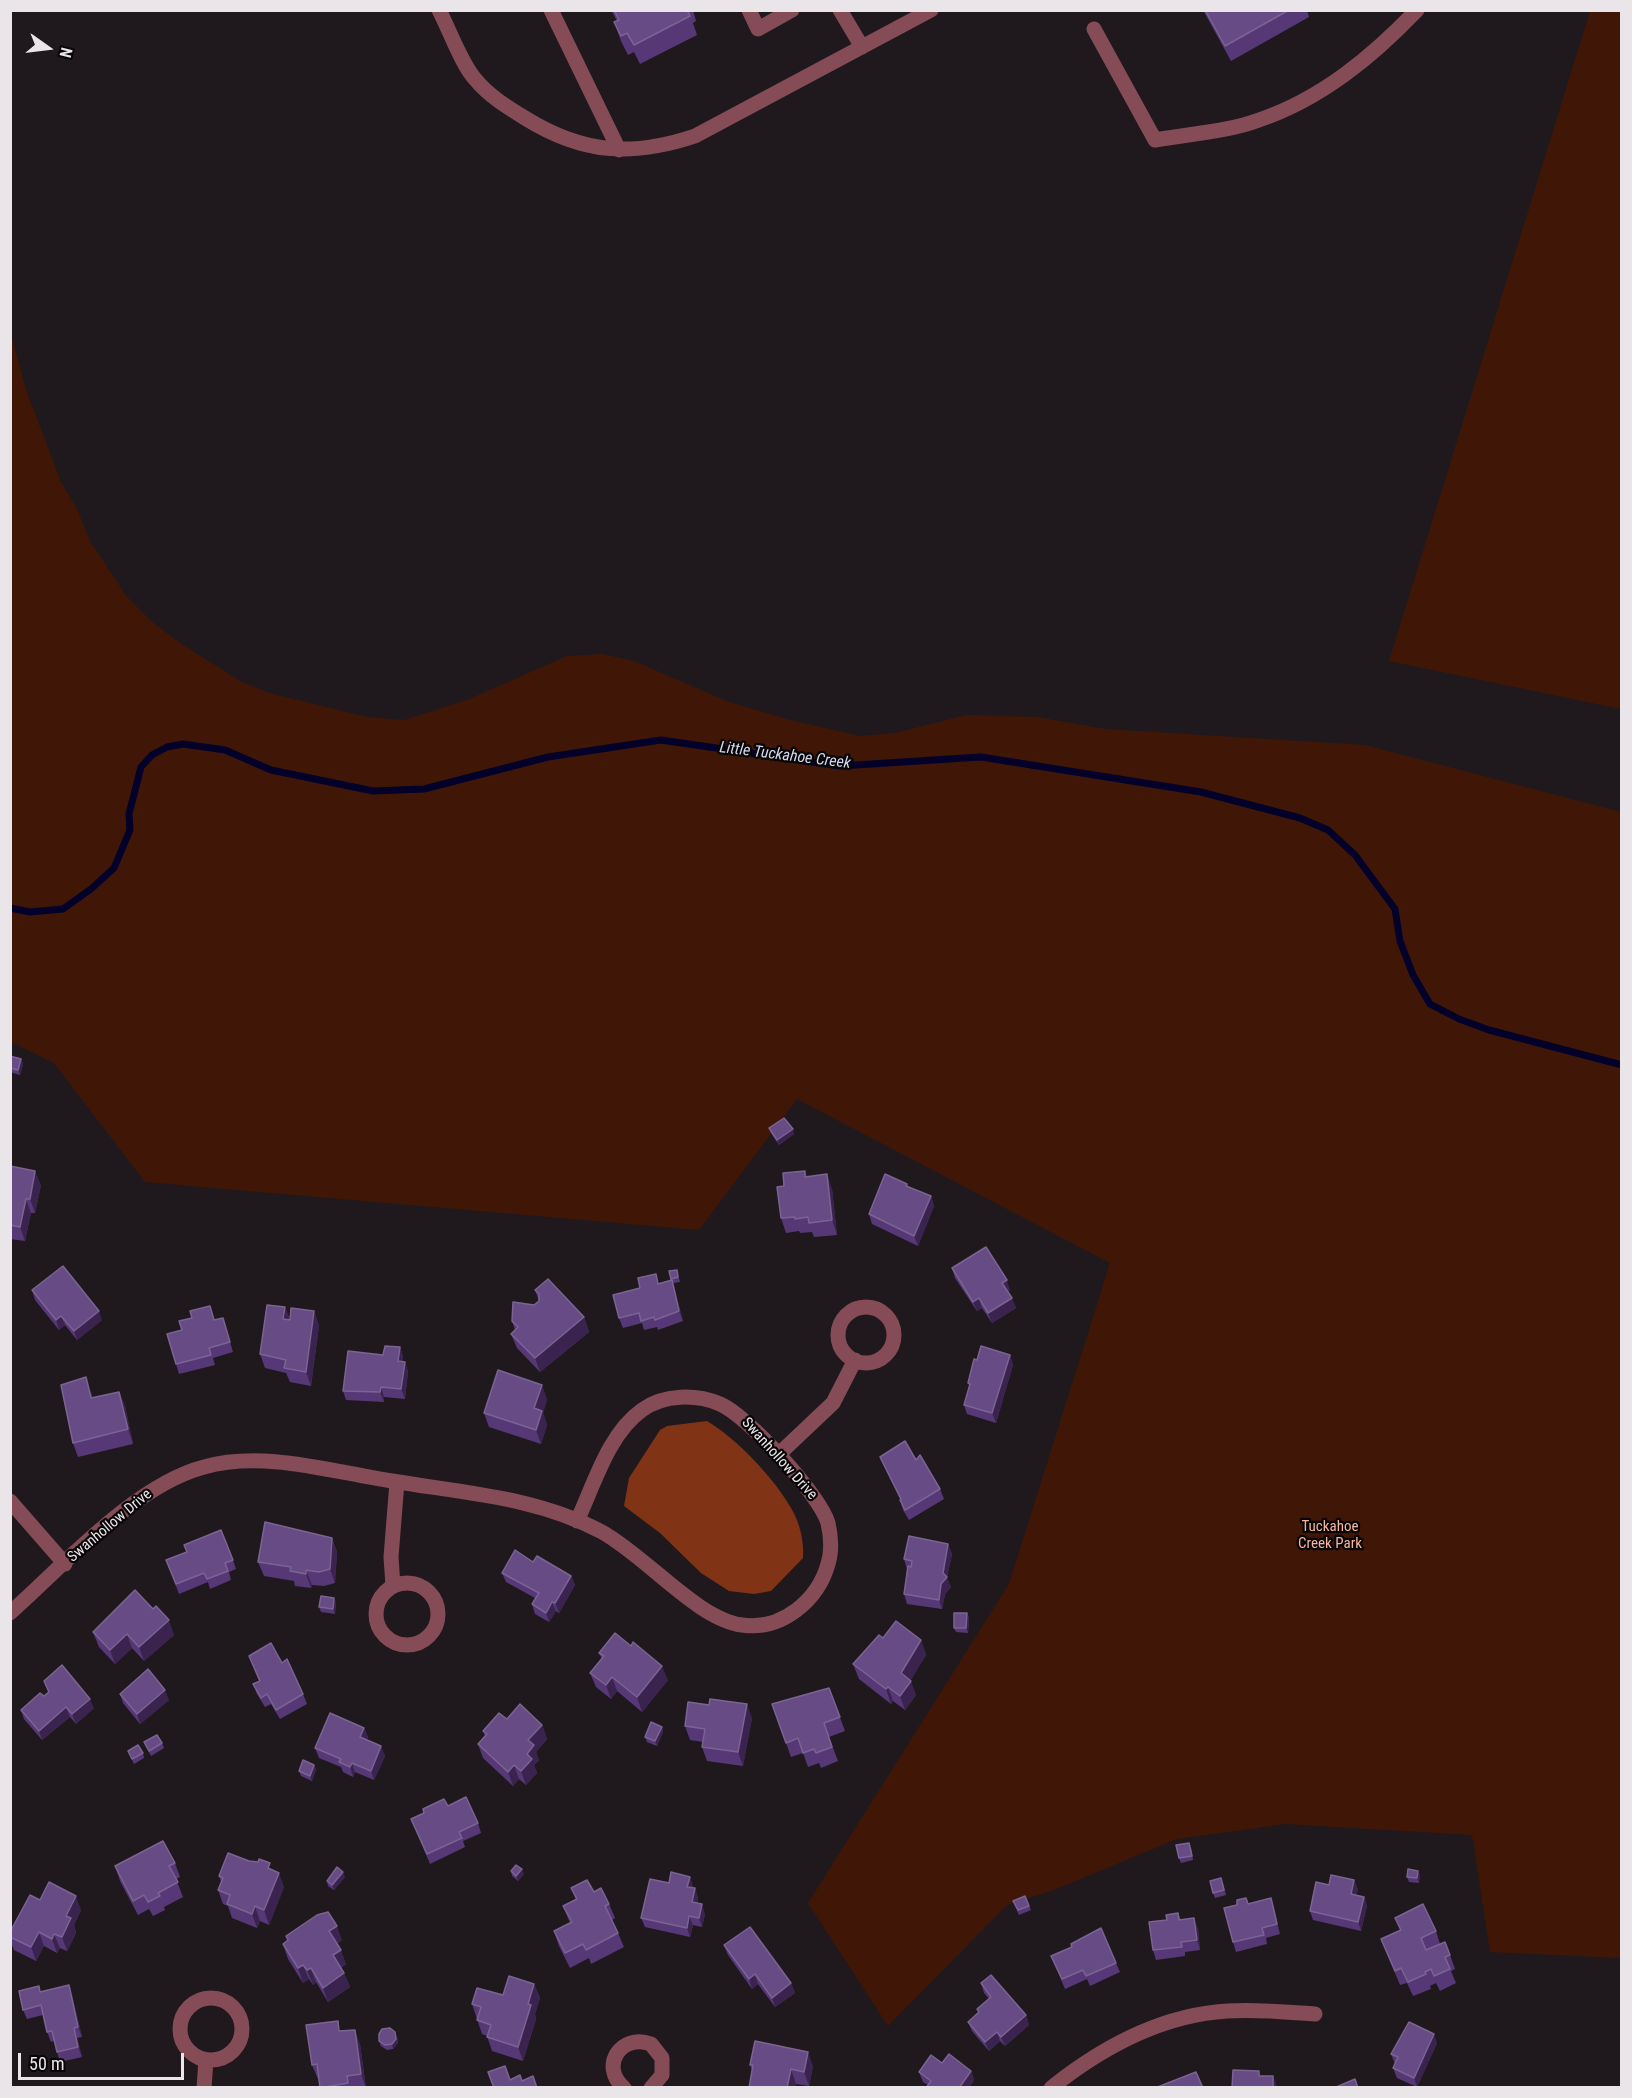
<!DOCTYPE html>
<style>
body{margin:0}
#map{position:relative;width:1632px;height:2098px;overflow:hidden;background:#1f191e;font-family:"Roboto Condensed",sans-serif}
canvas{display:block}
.frame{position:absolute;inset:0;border:12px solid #e9e5e8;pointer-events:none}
.north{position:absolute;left:18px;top:18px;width:60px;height:60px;-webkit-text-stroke:4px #080507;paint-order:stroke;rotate:104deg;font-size:16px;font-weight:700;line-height:24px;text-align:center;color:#e9e5e8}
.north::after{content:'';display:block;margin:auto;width:21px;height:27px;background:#e9e5e8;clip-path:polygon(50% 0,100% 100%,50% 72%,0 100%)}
.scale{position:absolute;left:18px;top:2053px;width:166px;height:27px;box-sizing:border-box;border:3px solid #e9e5e8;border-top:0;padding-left:8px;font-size:18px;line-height:21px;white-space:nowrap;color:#e9e5e8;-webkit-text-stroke:4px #080507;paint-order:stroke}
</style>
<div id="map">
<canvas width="1632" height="2098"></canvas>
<div class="frame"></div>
<div class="north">N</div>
<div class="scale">50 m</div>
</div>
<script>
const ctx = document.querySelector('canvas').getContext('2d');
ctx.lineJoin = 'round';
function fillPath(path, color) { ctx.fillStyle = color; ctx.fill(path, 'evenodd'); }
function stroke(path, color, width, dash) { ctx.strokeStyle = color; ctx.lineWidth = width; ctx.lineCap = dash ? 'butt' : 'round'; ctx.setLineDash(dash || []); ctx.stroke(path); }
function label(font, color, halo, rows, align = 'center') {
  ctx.font = font + ' "Roboto Condensed",sans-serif'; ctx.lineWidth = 4.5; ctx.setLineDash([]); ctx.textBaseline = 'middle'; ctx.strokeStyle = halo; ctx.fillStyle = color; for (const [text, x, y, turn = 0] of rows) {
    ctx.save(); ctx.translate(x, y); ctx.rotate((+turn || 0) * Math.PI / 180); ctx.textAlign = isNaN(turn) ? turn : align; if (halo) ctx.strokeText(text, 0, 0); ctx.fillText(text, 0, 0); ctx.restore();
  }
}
const green = new Path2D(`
 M1590,11H1622L1621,709L1389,661Z
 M10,330L26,390L61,482L77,509L90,541L127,597L151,621L180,643L240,681L269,693L367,717L404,720L467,700L567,656L602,654L634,661L729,702L794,721L860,736L895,733L966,715L1037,717L1105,729L1365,745L1621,812V1958L1490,1952L1472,1835L1285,1824L1177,1839L1054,1890L1007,1905L888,2026L808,1903L1009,1584L1110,1263L797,1099L699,1230L145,1182L54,1063L11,1042Z`);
const forest = new Path2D(`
 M707,1421C736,1438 775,1479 791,1508C800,1523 804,1541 803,1558L771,1591L754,1594L729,1591L701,1573L660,1533L624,1506L629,1478L660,1430L667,1426Z`);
const stream = new Path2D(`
 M10,908L30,912L63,909L91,889L114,868L130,830L129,814L141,767L152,755L167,747L183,744L225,750L271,770L373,791L424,789L548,757L661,740L840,766L981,757L1201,792L1300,818L1328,830L1355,855L1395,909L1400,941L1413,975L1430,1004L1459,1019L1489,1030L1622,1065`);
const minor = new Path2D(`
 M439,10C450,31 461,63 475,79C489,96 507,107 525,118C583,154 632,157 695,136L931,10
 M551,10L619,150
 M749,10L758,29L792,10
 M840,10L862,47
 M1094,29L1155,140C1188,134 1227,132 1259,120C1321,99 1372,57 1417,10
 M838 1335a28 28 0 1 1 56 0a28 28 0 1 1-56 0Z
 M778,1455L833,1403L855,1360
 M10,1501L65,1564
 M376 1614a31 31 0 1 1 62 0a31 31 0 1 1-62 0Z
 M393,1586L391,1557L397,1482
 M10,1613C64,1565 135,1485 204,1467C264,1450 332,1472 392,1481C464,1493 537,1497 602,1532C647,1557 697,1619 742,1625C782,1631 818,1600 828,1564C832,1551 831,1536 828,1523C820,1495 747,1415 720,1404C696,1394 664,1394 642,1410C608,1434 594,1485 577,1521
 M180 2029a31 31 0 1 1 62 0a31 31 0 1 1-62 0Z
 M204,2088L206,2060
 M624,2088C599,2066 621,2033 651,2044L662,2058V2075L651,2088
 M1051,2088C1101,2048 1162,2015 1227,2011C1257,2009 1286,2012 1315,2014`);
const wall = new Path2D(`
 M611,10H693L696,21L693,23L697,35L640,64L634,52L628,55L621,41L614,22L617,21Z
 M1203,10H1307L1309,17L1231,61Z
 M10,1056L21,1059L23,1064L20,1075L10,1072Z
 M769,1128L794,1134L779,1145L771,1133Z
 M10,1166L41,1185L35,1213H31L25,1241L10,1239Z
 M805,1171L807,1177L832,1189L837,1235L814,1237L812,1232L800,1233L799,1231L786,1233L781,1218L784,1186Z
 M907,1184L909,1187L931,1196L934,1206L918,1246L872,1224L869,1214Z
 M952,1268L1010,1290L1008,1291L1016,1308L992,1323L982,1308L977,1311L955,1278Z
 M677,1270L680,1282L673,1283L683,1321L658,1330L657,1327L644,1330L642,1323L623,1328L619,1318L659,1283L671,1280L669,1271Z
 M32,1290L102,1320L77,1340L65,1325L59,1330L35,1300Z
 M535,1290L584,1317L589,1332L540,1372L517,1348L511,1334L515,1330L512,1321L539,1301Z
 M285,1307L290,1320L314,1311L319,1326L311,1386L290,1382L286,1373L265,1368L260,1354Z
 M223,1318L233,1352L213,1358L215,1365L179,1374L176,1364L182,1330Z
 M400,1347L403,1357L402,1362H405L408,1372L405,1399L384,1397V1402L346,1400L343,1391L383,1355Z
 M1010,1355L1013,1365L996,1423L967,1414L964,1405L970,1387L968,1383L977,1360Z
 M91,1392L93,1398L119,1392L125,1406L133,1444L78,1457L73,1443Z
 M547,1399L543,1413L547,1425L541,1444L489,1427L484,1413Z
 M880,1457L916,1460L940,1489L944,1499L909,1520L903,1510L900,1500V1499L884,1466Z
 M332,1538L337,1552L335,1583L324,1586L312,1585L311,1588L295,1586L294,1581L264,1576L258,1562Z
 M948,1544L952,1554L947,1578L951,1587L945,1594L942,1609L907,1604L904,1594L907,1569L904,1559Z
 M166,1560H233L236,1569L229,1572L231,1580L210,1589L208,1582L179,1594Z
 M533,1562L571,1576L575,1585L559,1613L556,1611L549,1622L535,1614L532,1604L535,1598L506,1582L502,1573Z
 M336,1602L335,1614L321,1612L319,1607Z
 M153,1609L174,1635L144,1661L132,1648L115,1664L99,1647L93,1632Z
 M967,1613L969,1618L968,1633L956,1632L954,1628Z
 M883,1638L921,1640L926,1655L910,1681L916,1695L905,1710L893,1701L891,1704L859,1679L853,1664Z
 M631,1646L668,1680L642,1712L617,1691L611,1699L596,1687L590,1673L602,1659L599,1653Z
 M249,1656L282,1663L303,1694L307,1704L280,1719L271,1704L265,1707L257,1694L253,1684L259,1681Z
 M44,1681L94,1708L76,1724L70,1717L42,1740L24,1719L21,1710L44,1696L48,1692Z
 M829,1688L845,1731L829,1737L838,1761L821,1768L819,1763L808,1767L803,1753L791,1757L772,1704Z
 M120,1694L169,1700L140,1724L123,1703Z
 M752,1718L743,1766L707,1761L702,1747L703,1742L690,1740L685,1726Z
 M507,1719L542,1725L547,1739L536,1752L539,1760L534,1765L537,1773L526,1785L519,1779L513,1786L483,1758L478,1744L485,1736L483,1731Z
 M662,1727L663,1732L657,1746L647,1742L645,1737Z
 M364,1728L368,1737L367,1740L385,1756L374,1780L355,1772L353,1777L343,1772L341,1767L319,1758L315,1748Z
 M144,1742L162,1743L164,1748L151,1756Z
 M128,1751L143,1753L144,1758L134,1764Z
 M314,1765L316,1769L312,1781L301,1776L299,1771Z
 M448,1806L478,1823L481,1833L463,1841L465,1847L430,1864L411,1819Z
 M1191,1847L1193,1860L1181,1863L1179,1858Z
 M175,1863L180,1877L176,1879L183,1897L164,1907L165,1910L153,1916L149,1909L138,1915L120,1881L115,1866Z
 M272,1870L284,1887L269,1925L260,1921L257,1928L232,1918L228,1906L223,1904L218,1890L221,1882L219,1876Z
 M511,1871L524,1874L518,1881L512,1876Z
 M1420,1875L1419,1883L1409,1882L1407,1877Z
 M345,1877L334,1890L328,1886L327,1881Z
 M1354,1880L1358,1890L1356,1895L1364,1897L1367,1906L1361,1931L1313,1920L1310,1911L1329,1885Z
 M669,1883L693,1886V1888H695L698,1898L697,1903L705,1914L702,1927L693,1925L690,1937L645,1927L641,1918Z
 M1223,1883L1226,1895L1215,1898L1213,1893Z
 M571,1888L594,1892L609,1904L615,1918L612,1920L618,1933L624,1947L591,1964L589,1958L570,1968L559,1946L554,1931L570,1923L563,1906L576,1900Z
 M1025,1896L1031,1910L1019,1915L1013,1901Z
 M1271,1898L1274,1908L1280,1934L1266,1938L1267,1944L1236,1952L1233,1942L1248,1904Z
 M40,1900L81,1910L74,1925L76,1933L67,1951L60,1948L57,1953L44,1946L36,1961L14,1950L10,1940V1932Z
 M1178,1913L1181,1920L1198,1928L1200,1950L1185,1952V1956L1156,1960L1153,1950L1167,1920Z
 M1395,1918L1436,1931L1440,1944L1450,1955L1455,1969L1451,1971L1456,1983L1440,1991L1436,1983L1430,1986L1431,1989L1413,1996L1407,1983L1400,1985L1381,1939L1400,1930Z
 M286,1936L342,1940L337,1944L346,1964L341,1968L344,1973L350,1987L328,2002L316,1982L313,1985L309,1979L303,1983L288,1959L283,1944L288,1940Z
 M724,1945L791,1983L795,1993L775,2007L758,1984L752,1989L728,1955Z
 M1051,1956L1116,1963L1120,1972L1090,1986L1087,1979L1065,1989Z
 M981,1983L1026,2015L1029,2025L1005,2046L1000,2041L989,2051L972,2031L968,2022L979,2013L977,2009L989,1999L984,1993Z
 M534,1984L540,1998L535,2014L536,2019L523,2061L492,2051L487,2036L482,2034L472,2004Z
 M41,1992L72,1995L82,2037L77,2038L82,2057L60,2062L54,2041L51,2042L47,2032L43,2015L27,2019L23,2010Z
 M342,2031L360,2044L366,2088H320L319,2079H318L312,2065Z
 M397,2037L398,2043L393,2049L387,2050L381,2046L379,2041Z
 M1437,2043L1417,2087L1397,2078L1393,2068L1395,2064L1391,2054Z
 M942,2063L971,2071L974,2080L969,2088H926L928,2085L923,2082L919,2072Z
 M750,2065L813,2066L809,2086L796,2084L795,2088H749L752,2070Z`);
const shadedWall = new Path2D(`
 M21,1059L23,1064L20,1075L18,1070Z
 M793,1129L794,1134L779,1145L777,1140Z
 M35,1171L41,1185L35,1213L30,1199Z
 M827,1174L832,1189L837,1235L832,1220Z
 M931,1196L934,1206L918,1246L914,1236Z
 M26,1199L31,1213L25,1241L20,1227Z
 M672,1280L675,1290L683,1321L679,1311Z
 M1007,1280L1010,1290L1006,1293L1002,1283Z
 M979,1298L982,1308L977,1311L973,1302Z
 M1012,1298L1016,1308L992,1323L988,1313Z
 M285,1307L290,1322L283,1319Z
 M99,1311L102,1320L77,1340L74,1331Z
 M314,1311L319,1326L311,1386L306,1372Z
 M61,1316L65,1325L59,1330L56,1320Z
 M584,1317L589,1332L540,1372L535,1358Z
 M400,1347L403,1357L401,1371L398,1361Z
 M1010,1355L1013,1365L996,1423L992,1413Z
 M405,1362L408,1372L405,1399L401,1389Z
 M86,1377L91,1392L97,1413L91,1398Z
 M542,1385L547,1399L543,1413L547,1425L541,1444L536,1430L534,1408Z
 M381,1387L384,1397V1402L380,1392Z
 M119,1392L125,1406L133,1444L128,1429Z
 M332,1538L337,1552L335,1583L330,1569Z
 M948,1544L952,1554L947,1578L951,1587L945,1594L942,1609L939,1600Z
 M306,1570L312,1585L311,1588L306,1574Z
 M571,1576L575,1585L559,1613L555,1603Z
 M334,1598L336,1602L335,1614L333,1609Z
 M552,1602L556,1611L549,1622L546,1613Z
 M967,1613L969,1618L968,1633L966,1628Z
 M169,1620L174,1635L144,1661L139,1647Z
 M127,1634L132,1648L115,1664L110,1650Z
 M921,1640L926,1655L906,1688L911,1681L916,1695L905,1710L900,1696L901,1673Z
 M662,1666L668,1680L642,1712L637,1697Z
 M612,1677L617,1691L611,1699L606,1685Z
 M888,1687L893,1701L891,1704L886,1689Z
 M165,1690L169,1700L140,1724L137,1714Z
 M90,1699L94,1708L76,1724L72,1714Z
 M747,1704L752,1718L743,1766L738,1752Z
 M66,1707L70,1717L42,1740L39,1731Z
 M542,1725L547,1739L536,1752L539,1760L534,1765L537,1773L526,1785L521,1771L527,1754L528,1740Z
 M662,1727L663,1732L657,1746L655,1741Z
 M364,1728L368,1737L364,1747L360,1737Z
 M381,1746L385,1756L374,1780L371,1771Z
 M352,1763L355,1772L353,1777L350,1767Z
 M314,1765L316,1769L312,1781L310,1776Z
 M514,1765L519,1779L513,1786L508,1772Z
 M522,1869L524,1874L518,1881L516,1876Z
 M1418,1871L1420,1875L1419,1883L1417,1878Z
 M343,1872L345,1877L334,1890L332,1885Z
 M279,1873L284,1887L269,1925L264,1910Z
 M690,1877L693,1886L691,1897L687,1887Z
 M1354,1880L1358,1890L1354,1904L1351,1894Z
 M695,1888L698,1898L695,1912L692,1902Z
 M76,1896L81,1910L74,1925L76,1933L67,1951L62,1937L66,1916Z
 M1364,1897L1367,1906L1361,1931L1358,1922Z
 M1271,1898L1274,1908L1280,1934L1277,1924Z
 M702,1904L705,1914L702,1927L699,1918Z
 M255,1906L260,1921L257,1928L252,1914Z
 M689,1916L693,1925L690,1937L687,1928Z
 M1194,1918L1198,1928L1200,1950L1197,1940Z
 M337,1926L342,1940L335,1945L329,1931Z
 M39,1932L44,1946L36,1961L31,1947Z
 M54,1934L60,1948L57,1953L52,1939Z
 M341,1950L346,1964L339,1969L333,1955Z
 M303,1965L309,1979L303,1983L298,1968Z
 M311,1968L316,1982L313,1985L307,1970Z
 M344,1973L350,1987L328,2002L323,1988Z
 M755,1974L758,1984L752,1989L749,1979Z
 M791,1983L795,1993L775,2007L772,1998Z
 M534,1984L540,1998L535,2014L536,2019L523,2061L518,2047L528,2004Z
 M69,1985L72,1995L82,2037L78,2027Z
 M1026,2015L1029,2025L1005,2046L1001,2037Z
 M74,2028L77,2038L82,2057L78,2047Z
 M355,2030L360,2044L366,2088L361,2074Z
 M395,2032L397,2037L398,2043L393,2049L392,2044Z
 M997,2032L1000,2041L989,2051L985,2042Z
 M1434,2034L1437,2043L1417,2087L1414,2078Z
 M808,2052L813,2066L809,2086L804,2072Z
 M791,2069L796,2084L795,2088H787Z
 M971,2071L974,2080L969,2088H959Z
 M1273,2076L1277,2086V2088H1273Z`);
const building = new Path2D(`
 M614,10H687L690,16L634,45L627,33L621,36L614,22L619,20Z
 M1205,10H1289L1225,46Z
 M10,1056L21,1059L18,1070L10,1068Z
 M784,1118L793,1129L777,1140L769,1128Z
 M10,1166L35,1171L30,1199H26L20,1227L10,1225Z
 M805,1171V1177L827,1174L832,1220L809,1223L808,1217L795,1219V1217L781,1218L777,1187L784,1186L783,1173Z
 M885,1174L907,1184L906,1186L931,1196L914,1236L869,1214Z
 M986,1247L1007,1280L1002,1283L1012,1298L988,1313L979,1298L973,1302L952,1268Z
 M63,1266L99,1311L74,1331L61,1316L56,1320L32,1290Z
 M677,1270L678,1277L671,1279L669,1271Z
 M656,1274L658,1284L672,1280L679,1311L655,1320L654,1317L641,1321L639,1313L619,1318L613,1295L640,1288L638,1278Z
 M548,1279L584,1317L535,1358L511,1334L518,1327L512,1321L513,1302L534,1305L539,1301V1294L535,1290Z
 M267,1305L285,1307L283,1319L290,1320L291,1308L314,1311L306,1372L284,1368L286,1360L260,1354Z
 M210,1306L214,1320L223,1318L230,1342L209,1348L211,1355L176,1364L167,1334L182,1330L179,1321L192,1318L190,1311Z
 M385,1346L400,1347L398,1361L405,1362L401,1389L381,1387L380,1392L343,1391L348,1351L383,1355Z
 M981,1346L1010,1355L992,1413L964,1405L970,1384L968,1383L974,1359L977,1360Z
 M498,1370L542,1385L534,1408L542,1411L536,1430L484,1413Z
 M86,1377L91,1398L119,1392L128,1429L73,1443L61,1385Z
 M905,1441L916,1460L920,1455L940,1489L905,1510L900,1500L901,1499L880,1457Z
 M265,1522L332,1538L330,1569L319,1572L306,1570V1574L290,1571L291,1567L258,1562Z
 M221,1530L233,1560L225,1563L228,1571L207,1579L204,1573L176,1584L166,1560L187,1552L184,1545Z
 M909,1536L948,1544L943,1573L947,1577L941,1584L939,1600L904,1594L908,1566L911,1567L912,1561L904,1559Z
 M515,1550L533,1562L537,1556L571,1576L555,1603L552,1602L546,1613L532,1604L539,1593L502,1573Z
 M135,1590L153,1609L156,1606L169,1620L139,1647L127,1634L110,1650L93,1632Z
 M321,1596L334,1598L333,1609L319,1607Z
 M954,1613H967L966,1628H954Z
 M896,1621L921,1640L901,1673L911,1681L900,1696L888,1687L886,1689L853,1664L879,1635L883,1638Z
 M615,1633L631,1646L633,1642L662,1666L637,1697L612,1677L606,1685L590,1673L604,1656L599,1653Z
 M271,1643L282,1663L287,1659L303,1694L276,1710L267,1694L261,1698L253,1684L260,1681L249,1656Z
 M62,1665L90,1699L72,1714L66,1707L39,1731L21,1710L40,1693L44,1696L49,1692L44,1681Z
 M148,1669L165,1690L137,1714L120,1694Z
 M829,1688L840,1717L824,1723L832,1747L816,1753L814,1749L803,1753L798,1738L786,1743L772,1704Z
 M710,1699L747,1704L738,1752L702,1747L705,1729L685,1726L688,1702L709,1705Z
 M520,1704L542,1725L528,1740L534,1745L527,1754L532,1759L521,1771L514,1765L508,1772L478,1744L487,1734L483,1731L499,1713L507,1719Z
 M330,1713L364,1728L360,1737L381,1746L371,1771L352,1763L350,1767L339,1762L341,1759L315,1748Z
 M651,1722L662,1727L655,1741L645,1737Z
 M157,1735L162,1743L149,1751L144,1742Z
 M138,1745L143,1753L132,1759L128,1751Z
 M303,1760L314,1765L310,1776L299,1771Z
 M466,1797L478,1823L459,1832L462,1838L427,1854L411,1819L424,1813L423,1809L444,1799L448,1806Z
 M163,1841L175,1863L169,1866L178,1882L158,1893L160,1896L148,1902L144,1895L133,1901L115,1866Z
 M1189,1843L1192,1856L1179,1858L1176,1845Z
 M228,1853L249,1861L258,1862L259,1859L270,1863L268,1868L279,1873L264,1910L255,1906L252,1914L227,1904L230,1895L218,1890L223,1878L219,1876Z
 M516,1865L522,1869L516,1876L511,1871Z
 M337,1867L343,1872L332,1885L327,1881Z
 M1408,1869L1418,1871L1417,1878L1407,1877Z
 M671,1872L690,1877L687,1887L695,1888L692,1902L702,1904L699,1918L689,1916L687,1928L641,1918L650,1879L669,1883Z
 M1331,1875L1354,1880L1351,1894L1364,1897L1358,1922L1310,1911L1316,1882L1329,1885Z
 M1221,1878L1224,1890L1213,1893L1210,1881Z
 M587,1880L594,1892L601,1888L609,1904L605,1906L618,1933L586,1950L583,1944L565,1953L554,1931L572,1922L563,1906L577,1899L571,1888Z
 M49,1882L76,1896L66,1916L71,1918L62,1937L54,1934L52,1939L39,1932L31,1947L10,1937V1932L30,1895L40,1900Z
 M1025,1896L1029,1906L1018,1910L1013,1901Z
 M1246,1898L1248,1904L1271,1898L1277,1924L1262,1928L1264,1935L1233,1942L1224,1908L1237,1905V1900Z
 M1423,1904L1436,1931L1421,1938L1426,1950L1445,1942L1450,1955L1445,1957L1450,1969L1434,1976L1431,1969L1425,1972L1426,1974L1408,1982L1401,1968L1395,1971L1381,1939L1401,1930L1395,1918Z
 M328,1912L337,1926L329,1931L341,1950L333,1955L344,1973L323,1988L311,1968L307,1970L303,1965L298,1968L283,1944L288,1940L286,1936L317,1915Z
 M1178,1913L1179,1920L1194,1918L1197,1940L1181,1942L1182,1947L1153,1950L1149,1922L1167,1920L1166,1915Z
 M750,1927L791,1983L772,1998L755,1974L749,1979L724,1945Z
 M1101,1928L1116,1963L1086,1976L1083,1970L1062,1979L1051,1956L1072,1947L1071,1944Z
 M991,1975L1026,2015L1001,2037L997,2032L985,2042L968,2022L979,2012L977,2009L991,1997L981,1983Z
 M509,1976L534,1984L528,2004L531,2005L518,2047L487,2037L491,2025L477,2020L481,2007L472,2004L477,1988L503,1995Z
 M69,1985L78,2027L74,2028L78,2047L57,2052L52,2031L47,2032L41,2005L23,2010L19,1991L39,1986L40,1992Z
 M338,2021L339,2031L355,2030L361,2074L347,2076L348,2083L320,2088L317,2064L312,2065L306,2025Z
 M1409,2022L1434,2034L1414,2078L1393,2068L1398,2057L1391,2054Z
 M390,2028L395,2032L396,2039L392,2044L385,2045L379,2041V2034L382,2029Z
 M755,2041L808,2052L804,2072L791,2069L787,2088H749L753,2065H750Z
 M949,2054L971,2071L959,2088H926L931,2081L919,2072L931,2055L942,2063Z
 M505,2066L510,2080L520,2075L522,2081L533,2076L537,2088H494L488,2072Z
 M1233,2070L1259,2071V2076H1273V2088H1232Z
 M1196,2072L1203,2088H1155Z
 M1355,2079L1358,2088H1334Z`);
const streetNames = [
 ["Swanhollow Drive",779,1459,48],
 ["Swanhollow Drive",110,1526,-40]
];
const parkNames = [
 ["Tuckahoe",1330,1527],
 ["Creek Park",1330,1544]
];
const waterNames = [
 ["Little Tuckahoe Creek",785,756,7]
];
fillPath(green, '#401707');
fillPath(forest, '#813415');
stroke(stream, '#03002a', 7);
stroke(minor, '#854c57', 15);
fillPath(wall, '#573877');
fillPath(shadedWall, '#3a244f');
fillPath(building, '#674b84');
stroke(building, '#7b6393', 1.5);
label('15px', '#e9e5e8', '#080507', streetNames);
label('15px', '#f8b49c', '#080507', parkNames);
label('italic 16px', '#d2d9ed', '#080507', waterNames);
</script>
